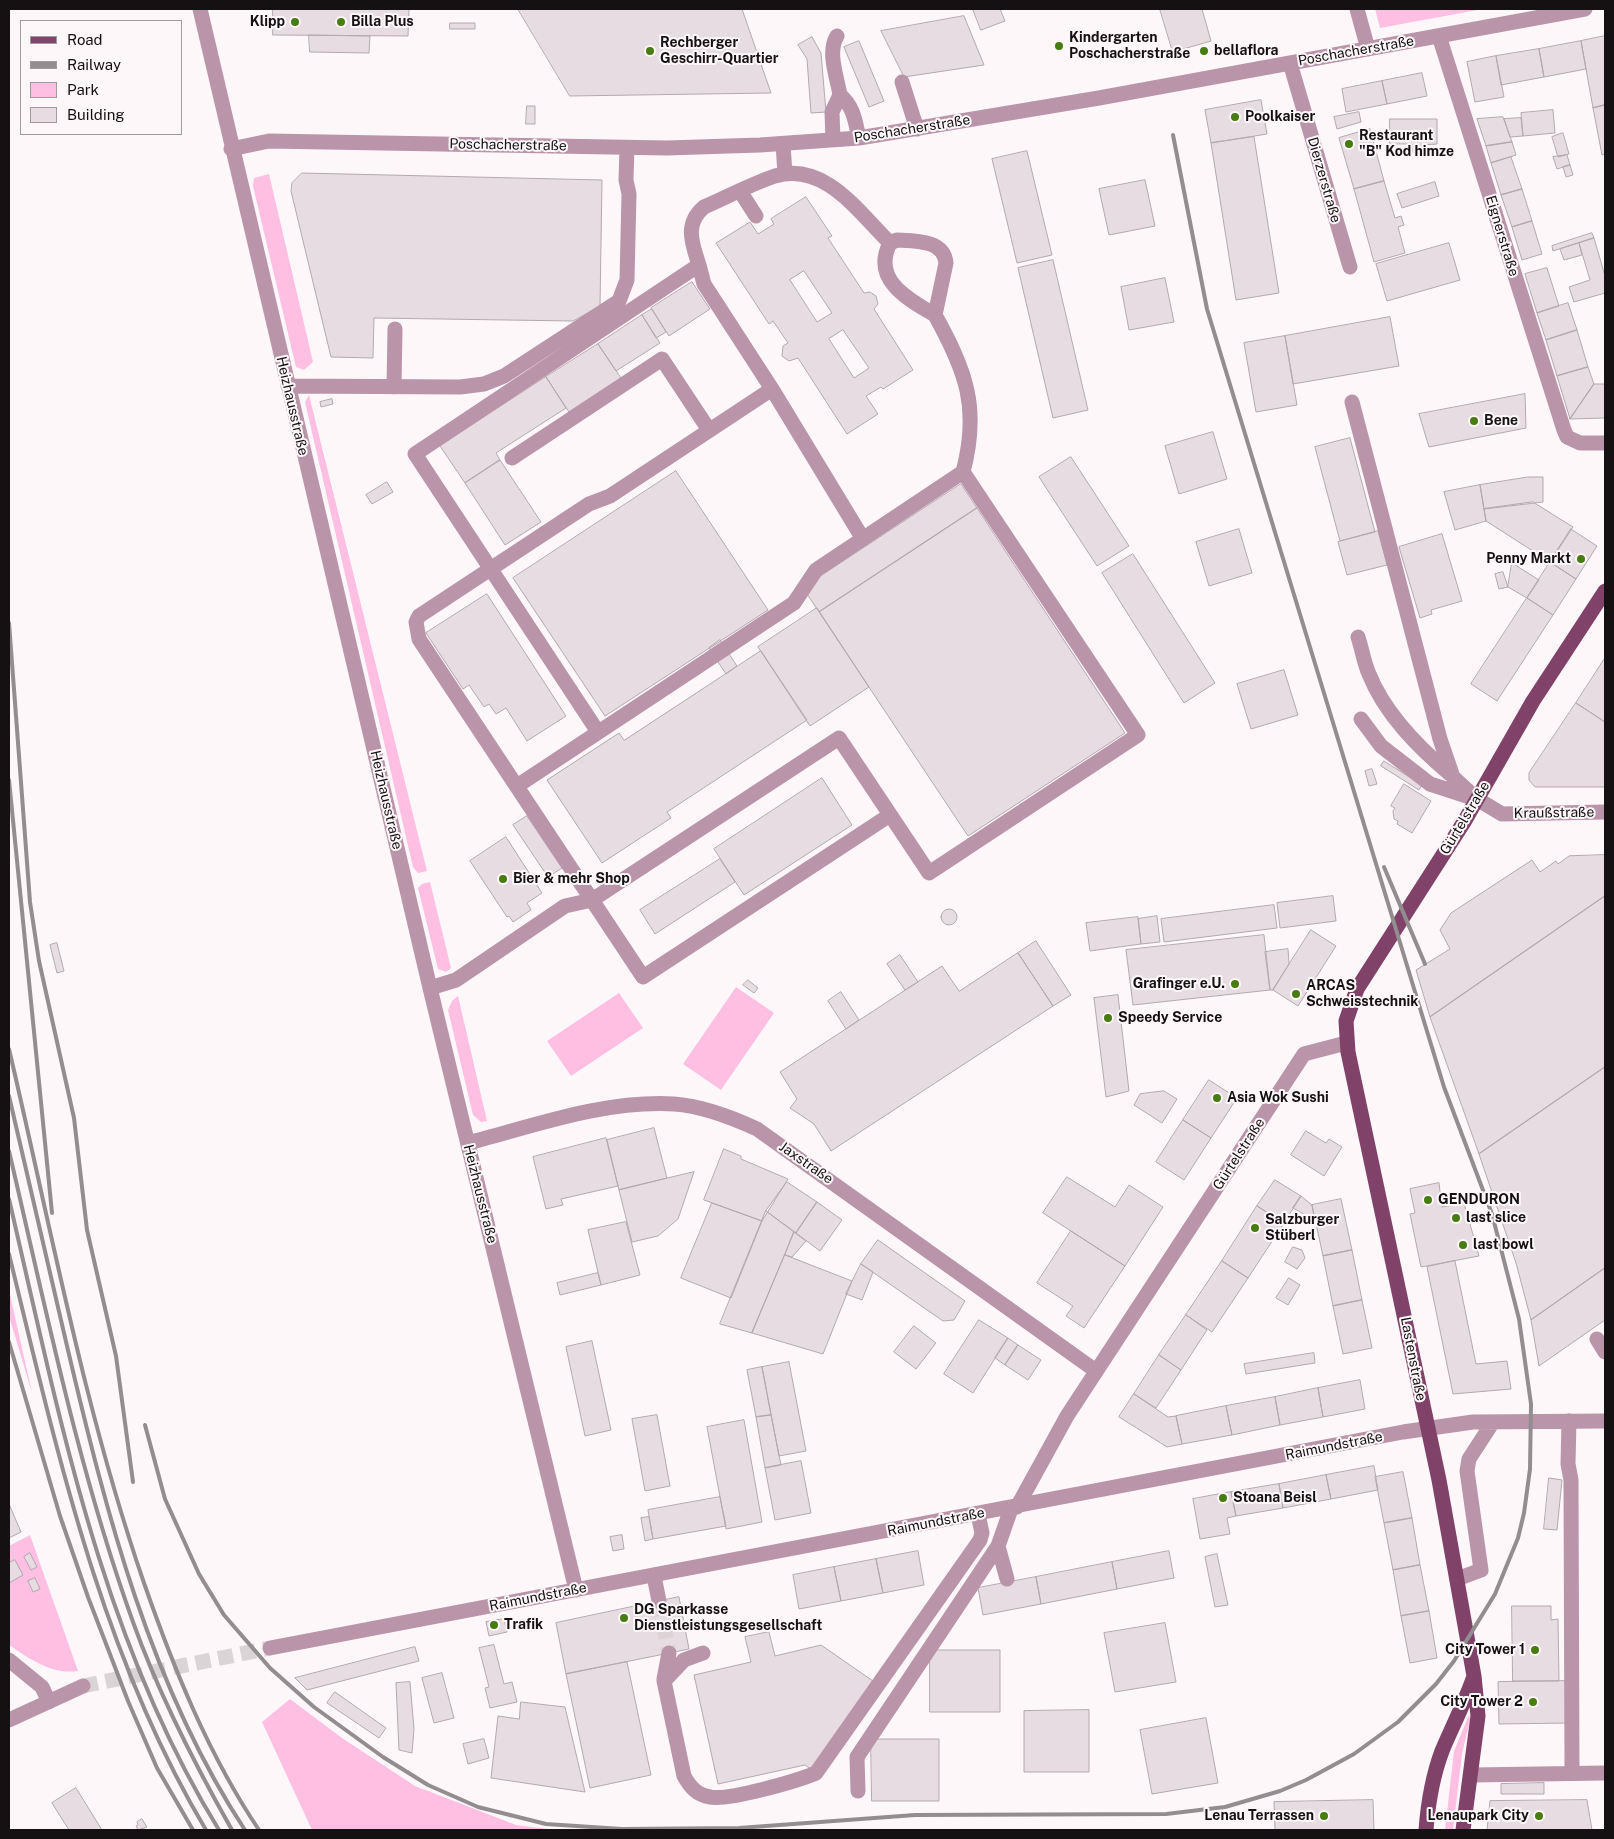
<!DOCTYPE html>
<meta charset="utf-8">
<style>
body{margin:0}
#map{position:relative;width:1614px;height:1839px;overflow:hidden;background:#fef7fa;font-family:"Public Sans",sans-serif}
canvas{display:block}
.frame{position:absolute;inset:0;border:10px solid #151113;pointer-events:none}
.legend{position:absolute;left:20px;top:20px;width:162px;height:115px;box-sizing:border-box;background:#fef7fa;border:1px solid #a19b9e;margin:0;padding:6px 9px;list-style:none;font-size:15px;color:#151113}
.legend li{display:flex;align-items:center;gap:10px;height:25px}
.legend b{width:25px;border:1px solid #a19b9e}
</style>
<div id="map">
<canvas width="1614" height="1839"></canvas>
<div class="frame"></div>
<ul class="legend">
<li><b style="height:6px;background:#814269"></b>Road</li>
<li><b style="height:6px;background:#928d8f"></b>Railway</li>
<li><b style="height:14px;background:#febfe3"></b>Park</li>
<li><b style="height:14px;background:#e7dce2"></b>Building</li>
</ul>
</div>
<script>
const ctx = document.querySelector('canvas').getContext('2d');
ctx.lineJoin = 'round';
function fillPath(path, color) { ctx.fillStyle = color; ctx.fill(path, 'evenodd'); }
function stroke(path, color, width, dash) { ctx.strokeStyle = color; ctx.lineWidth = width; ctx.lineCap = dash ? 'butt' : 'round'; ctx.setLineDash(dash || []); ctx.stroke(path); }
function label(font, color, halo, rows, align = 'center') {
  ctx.font = font + ' "Public Sans",sans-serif'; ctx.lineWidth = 4; ctx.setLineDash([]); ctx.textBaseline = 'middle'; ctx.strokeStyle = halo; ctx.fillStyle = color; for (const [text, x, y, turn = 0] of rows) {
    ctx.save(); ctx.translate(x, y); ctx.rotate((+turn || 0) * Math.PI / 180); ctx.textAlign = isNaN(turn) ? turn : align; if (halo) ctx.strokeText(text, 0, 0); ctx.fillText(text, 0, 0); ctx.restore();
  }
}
const green = new Path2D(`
 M1375,9H1483L1380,28Z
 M269,174L313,362L304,370L296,367L253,186L254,178Z
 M309,395L427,871L418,873L413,867L305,402Z
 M430,882L451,968L446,972L438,969L418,888L422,884Z
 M736,987L774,1013L721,1090L683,1064Z
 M619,993L643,1028L571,1076L547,1041Z
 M458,996L487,1121L481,1122L473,1115L448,1010L452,1001Z
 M9,1290L32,1393L9,1316Z
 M30,1535L78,1671C52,1675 30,1659 9,1645V1546Z
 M290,1699L342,1738L415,1786L516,1825L556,1830H312L262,1722Z
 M1469,1715L1470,1720L1462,1754L1453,1830H1445L1454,1751Z`);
const building = new Path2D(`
 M273,9H409L408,36L273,35Z
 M518,9H742L771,93L570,96Z
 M973,9H1000L1005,21L981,30Z
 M1160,9H1202L1211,41L1173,52Z
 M964,16L984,65L904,77L881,31Z
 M450,23H475V29H450Z
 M309,35L370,36L369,53L310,52Z
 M1605,36V105L1593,108L1581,41Z
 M812,37L821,53L826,112L811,113L807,59L798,45Z
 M859,41L884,101L869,107L844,47Z
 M1581,41L1586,69L1544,77L1539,49Z
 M1539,49L1544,77L1501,85L1496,56Z
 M1496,56L1504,97L1475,102L1467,62Z
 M1422,73L1427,96L1387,104L1382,81Z
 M1382,81L1387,104L1346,112L1342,89Z
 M1261,100L1267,134L1211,143L1205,110Z
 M1605,105V154L1602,155L1593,108Z
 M527,106H535V124H526Z
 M1553,110L1555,133L1523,136L1521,113Z
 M1359,112L1361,122L1337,129L1334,117Z
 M1503,117L1512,142L1486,146L1477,119Z
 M1521,118L1523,136L1510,137L1504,119Z
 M1390,119H1437V144L1422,145V152H1412V144H1390Z
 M1370,129L1384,181L1354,189L1339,138Z
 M1563,133L1569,154L1558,157L1552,137Z
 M1254,137L1279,293L1236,300L1211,143Z
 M1512,142L1516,155L1491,163L1486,146Z
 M1027,151L1052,255L1017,263L992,159Z
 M1567,155L1570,165L1557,169L1553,157Z
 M1511,157L1522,189L1501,195L1491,163Z
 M1570,165L1573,175L1566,177L1563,167Z
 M302,173L602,180L600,306L573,321L374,318L373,358L331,357L291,191L292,183Z
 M1145,180L1155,226L1109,235L1099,189Z
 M1384,181L1395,218L1401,216L1404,225L1398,227L1405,253L1374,262L1354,189Z
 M1435,182L1439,196L1402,208L1397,194Z
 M1522,189L1532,221L1512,227L1501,195Z
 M806,197L832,236L828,238L864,293L870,292L876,296L878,304L874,309L913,370L883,389L881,387L866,396L878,414L847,434L798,358L789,361L782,356L783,346L788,343L773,321L769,324L716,243L750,222L758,234L774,224L771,219ZM804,271L832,313L817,322L790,280ZM843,330L869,368L854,378L829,339Z
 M1532,221L1542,254L1522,260L1512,227Z
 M1592,233L1594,238L1553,251L1552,246Z
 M1594,238L1605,276V293L1574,302L1569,287L1590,280L1579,243Z
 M1449,243L1460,280L1387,301L1376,264Z
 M1579,243L1582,255L1564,260L1560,249Z
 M1053,260L1088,410L1053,418L1018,268Z
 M1547,268L1559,306L1537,313L1525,274Z
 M1165,278L1174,322L1129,330L1121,287Z
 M692,282L710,309L669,336L651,308Z
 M1568,303L1577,330L1546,340L1537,313Z
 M652,309L666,332L656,338L642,315Z
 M642,315L660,343L616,371L598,344Z
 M1390,317L1399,366L1293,384L1285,336Z
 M1577,330L1588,367L1557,376L1546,340Z
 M1285,336L1297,405L1256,412L1244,343Z
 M598,344L621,378L569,412L546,377Z
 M1588,367L1594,384L1570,419L1557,376Z
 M546,377L566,408L496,453L500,460L465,483L440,446Z
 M1594,384H1605V418L1570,419Z
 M1525,394L1526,428L1429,447L1419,414Z
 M332,399L333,404L321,407L320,402Z
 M1213,432L1227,479L1179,494L1165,446Z
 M1350,438L1375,532L1340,541L1315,447Z
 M1071,457L1129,546L1097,566L1039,477Z
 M500,460L541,522L505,545L465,483Z
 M676,471L768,610L605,716L513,578Z
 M1528,477H1543V502L1484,509L1480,485Z
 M387,482L393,492L372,504L366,495Z
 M961,484L977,508L819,612L803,588Z
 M1480,485L1486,521L1455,530L1444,492Z
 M1533,502L1573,527L1550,562L1486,521L1484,509Z
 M977,508L1125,733L968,836L819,612Z
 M1239,529L1252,573L1209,586L1196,542Z
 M1571,529L1597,546L1576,579L1550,562Z
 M1378,531L1387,565L1347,575L1338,542Z
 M1442,534L1462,601L1431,610L1432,614L1420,618L1399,547Z
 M1133,554L1215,683L1184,703L1102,573Z
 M1550,562L1576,579L1553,615L1527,598Z
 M1512,563L1539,580L1527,598L1508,587Z
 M1503,572L1508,587L1499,589L1495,574Z
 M487,594L566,716L527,741L506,708L496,714L489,704L484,707L469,685L463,689L426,633Z
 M1527,598L1553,615L1497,701L1471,684Z
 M817,608L869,687L810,726L758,647Z
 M720,640L737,666L726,674L709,648Z
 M761,651L807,720L667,812L671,818L602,863L547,780L619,733L624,740Z
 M1605,658V722L1576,703Z
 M1284,670L1298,715L1251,729L1237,684Z
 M1576,703L1605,722V787H1535L1529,780V773Z
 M1384,761L1422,785L1419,790L1381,766Z
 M1372,769L1377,784L1369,786L1365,771Z
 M822,778L852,825L744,895L714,849Z
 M1404,784L1431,801L1412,833L1397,824L1398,821L1394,819L1393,811L1395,808L1391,806Z
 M527,816L562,868L548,877L513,825Z
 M506,837L542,893L527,903L531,910L513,922L509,916L507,917L470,861Z
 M1605,855V896L1430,1017L1416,970L1450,949L1440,930L1451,913L1532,860L1540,872L1556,861L1558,864L1569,856Z
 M720,859L735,882L655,934L640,910Z
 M1333,896L1336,921L1280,928L1277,903Z
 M1605,896V1067L1479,1154L1430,1017Z
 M1274,905L1277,928L1164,942L1161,919Z
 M941 917a8 8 0 1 1 16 0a8 8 0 1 1-16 0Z
 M1157,916L1160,942L1141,944L1138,919Z
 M1138,917L1141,944L1090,951L1086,923Z
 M1311,930L1336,946L1298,1006L1273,990Z
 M1264,935L1270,990L1133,1005L1126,950Z
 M1036,941L1071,995L1053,1006L1018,953Z
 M57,943L64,971L57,973L50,945Z
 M1288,949L1289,964L1273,990H1270L1265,952Z
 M1018,953L1053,1006L831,1151L814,1124L790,1108L797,1099L780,1072L942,966L959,991Z
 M900,955L918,982L905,990L887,964Z
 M748,980L758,988L754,993L743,985Z
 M841,992L859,1020L846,1029L828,1001Z
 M1118,995L1129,1091L1106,1097L1094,998Z
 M1605,1067V1268L1531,1320L1516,1263L1479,1154Z
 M1209,1080L1237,1098L1211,1138L1183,1120Z
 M1164,1091L1177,1099L1162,1123L1134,1105L1140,1094Z
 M1183,1120L1211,1138L1184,1180L1156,1162Z
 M654,1128L667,1178L619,1190L607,1140Z
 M1306,1131L1326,1143L1329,1139L1342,1147L1324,1176L1291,1155Z
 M606,1138L618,1186L561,1199L563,1205L546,1209L533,1157Z
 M724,1149L741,1156V1159L788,1179L762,1221L704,1200Z
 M694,1172L678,1219L658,1236L632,1242L619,1190Z
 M1067,1177L1115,1207L1129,1185L1163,1207L1125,1266L1043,1213Z
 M1275,1180L1301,1196L1284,1223L1257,1206Z
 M787,1182L817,1202L796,1233L766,1211Z
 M1439,1183L1442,1207L1464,1203L1479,1256L1421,1267L1410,1214L1415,1213L1410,1189Z
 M1301,1196L1312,1205L1314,1217L1307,1216L1293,1208Z
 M1341,1199L1352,1250L1323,1256L1312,1205Z
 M817,1202L842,1220L820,1251L796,1233Z
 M712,1203L762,1221L731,1298L681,1278Z
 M1257,1206L1284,1223L1248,1278L1222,1261Z
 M766,1211L794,1232L752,1333L720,1324Z
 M626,1222L640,1275L601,1285L588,1230Z
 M1071,1231L1125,1266L1084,1328L1066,1316L1073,1306L1037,1283Z
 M794,1232L806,1241L792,1257L785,1255Z
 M878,1240L965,1301L954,1320L943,1321L861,1264Z
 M1293,1247L1302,1250L1305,1258L1297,1269L1285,1262Z
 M1352,1250L1362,1300L1333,1306L1323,1256Z
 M785,1255L852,1281L823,1354L752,1333Z
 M1222,1261L1248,1278L1212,1332L1186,1315Z
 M1455,1261L1476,1364L1507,1361L1511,1389L1453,1394L1427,1267Z
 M861,1264L873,1272L862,1300L846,1294Z
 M1605,1268V1320L1539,1366L1531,1320Z
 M598,1273L601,1285L560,1295L557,1283Z
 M1289,1278L1300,1285L1288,1305L1276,1298Z
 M1362,1300L1372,1348L1343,1354L1333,1306Z
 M1186,1315L1207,1330L1181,1370L1159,1355Z
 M979,1320L1008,1338L973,1393L944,1374Z
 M914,1326L936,1343L916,1369L894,1352Z
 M1008,1338L1018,1345L1005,1365L995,1358Z
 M592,1341L611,1430L585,1436L566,1347Z
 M1018,1345L1041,1360L1028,1380L1005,1365Z
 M1314,1353L1315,1363L1246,1374L1244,1364Z
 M1159,1355L1181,1370L1156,1408L1134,1394Z
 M789,1362L806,1451L779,1456L762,1367Z
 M762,1367L771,1415L756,1417L747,1370Z
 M1360,1380L1365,1409L1323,1417L1318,1388Z
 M1318,1388L1323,1417L1280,1425L1275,1397Z
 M1134,1394L1168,1417L1176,1416L1182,1444L1167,1447L1119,1417Z
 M1275,1397L1280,1425L1232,1435L1226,1406Z
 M1226,1406L1232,1435L1182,1444L1176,1416Z
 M657,1415L670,1486L645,1491L632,1419Z
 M771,1415L781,1465L765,1468L756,1417Z
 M744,1420L762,1522L726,1529L707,1427Z
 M801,1461L811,1513L775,1520L765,1468Z
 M1374,1466L1378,1490L1331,1499L1326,1475Z
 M1403,1472L1412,1518L1384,1523L1375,1477Z
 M1326,1475L1331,1499L1283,1508L1279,1484Z
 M1549,1478L1562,1480L1557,1530L1544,1529Z
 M1279,1484L1283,1508L1236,1516L1231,1492Z
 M1231,1492L1236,1516L1227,1518L1230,1534L1200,1539L1193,1499Z
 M720,1497L726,1526L653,1539L648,1510Z
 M9,1504L21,1532L9,1538Z
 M649,1517L653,1539L645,1541L641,1518Z
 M1412,1518L1420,1565L1393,1570L1384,1523Z
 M622,1535L624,1549L613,1551L610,1537Z
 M918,1551L924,1585L883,1593L876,1559Z
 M1169,1551L1174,1578L1117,1589L1112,1562Z
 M30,1553L37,1567L31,1570L24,1557Z
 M1217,1554L1228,1605L1215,1607L1205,1557Z
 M876,1559L883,1593L841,1601L834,1567Z
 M15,1560L23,1575L9,1583V1563Z
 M1112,1562L1117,1589L1041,1604L1036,1577Z
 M1420,1565L1429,1611L1401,1616L1393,1570Z
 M834,1567L841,1601L799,1609L793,1575Z
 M1036,1577L1041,1604L983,1615L978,1588Z
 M35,1578L40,1589L33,1592L28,1581Z
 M679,1597L689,1649L566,1674L556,1623Z
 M1512,1606H1551V1620L1558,1619L1559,1681H1513Z
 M1429,1611L1437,1658L1410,1663L1401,1616Z
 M504,1619L507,1632L489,1636L486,1622Z
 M1165,1623L1176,1682L1115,1692L1104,1633Z
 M769,1632L775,1656L821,1645L873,1681L812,1770L805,1765L718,1784L694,1675L751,1662L745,1637Z
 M494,1645L504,1684L512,1682L517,1702L490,1708L485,1688L489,1687L479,1648Z
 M415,1647L419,1661L307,1690L295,1678Z
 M930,1650H1000V1712H930Z
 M627,1662L651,1775L590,1788L566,1674Z
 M442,1673L454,1718L434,1723L422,1678Z
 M1568,1681L1569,1723L1499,1724L1498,1682Z
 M410,1682L414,1729L412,1753L399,1750L396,1683Z
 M335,1692L386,1728L379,1738L327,1703Z
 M521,1702L565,1707L585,1792L491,1778L498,1716L519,1719Z
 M1089,1710V1772H1024V1711Z
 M1206,1718L1218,1783L1152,1794L1140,1730Z
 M484,1739L489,1758L468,1764L463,1744Z
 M871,1739H939V1801H872Z
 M1544,1783V1794H1501V1784Z
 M76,1788L102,1830H69L52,1803Z
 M1373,1800L1374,1830H1275L1274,1802Z
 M1587,1800L1592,1830H1487L1490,1801Z
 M142,1819L147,1827L138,1830L136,1826L138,1825L137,1822Z`);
const minorTunnel = new Path2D(`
 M659,1601L669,1653
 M83,1686L270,1648`);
const minor = new Path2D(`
 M200,9L430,988L576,1590
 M1357,9L1368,49
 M837,36C827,52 837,77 840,95C854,107 855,121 859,138
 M1439,36L1564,430L1567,437L1580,443H1605
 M1290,63L1350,267
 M902,82L917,129
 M833,140L832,112L840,95
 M783,144L785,174
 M231,149L269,141L667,148L760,145L859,138L1099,98L1585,9
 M740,191L756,216
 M897,240C916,241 944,240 946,263L935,315C909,300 871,280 890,243Z
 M699,265L704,284L772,389
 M935,315C966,371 980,408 963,472
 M288,386L460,387L484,384L504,376L619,301L627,280L629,194L626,180L627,148
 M394,387L395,329
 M1352,402L1440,739L1453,777L1477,799L1502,814L1605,812
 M512,458L662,359L709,430
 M863,539L772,389L610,496L589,504L419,616L416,622L419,639L643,977L890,815
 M1358,637C1362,649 1364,663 1369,674C1385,714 1418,747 1450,774
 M1361,719L1381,746L1430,784L1473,798
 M598,732L415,454L699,265C692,243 684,224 704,207C727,197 751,184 775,176C825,161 859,213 890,243
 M430,988L456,980L565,906L592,900L839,738L929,873L1138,735L963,472L816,570L794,603L517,786
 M468,1143C534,1126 604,1100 674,1104C703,1106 731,1117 757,1129L1096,1371
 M1597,1339L1605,1352
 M1569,1421L1568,1464L1571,1480L1572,1773
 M1017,1507L1067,1416L1304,1054L1346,1043
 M654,1576L659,1601
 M1007,1579L998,1546L1011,1509
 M1457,1579L1481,1570L1467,1471L1469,1459L1493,1422
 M270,1648L1403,1432L1473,1422L1605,1421
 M703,1653L684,1660L664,1681L684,1776C690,1787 697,1795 710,1797C728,1801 797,1781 816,1773L980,1540L982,1533L978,1514
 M9,1660L42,1687L49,1702
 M664,1679L669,1653
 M9,1720L83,1686
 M1472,1775L1605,1773
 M858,1791L857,1757L998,1546`);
const major = new Path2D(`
 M1426,1830C1428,1804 1433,1775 1442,1751C1452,1727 1464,1704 1473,1679
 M1463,1830L1478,1716L1474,1676L1439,1480L1348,1052L1346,1021L1357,989L1464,822L1533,701L1605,591`);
const rail = new Path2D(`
 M9,623L30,902L39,961L74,1118L87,1230L116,1356L133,1482
 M9,780L52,1213
 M1384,867L1425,964
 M9,1049C51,1228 84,1409 144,1583C174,1669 208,1754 259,1830
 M9,1096C28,1179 48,1263 67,1346C106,1512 150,1686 245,1830
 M9,1151C46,1309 78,1469 133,1622C159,1695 194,1763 232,1830
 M9,1199C59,1414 101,1639 219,1830
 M9,1254C57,1451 101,1654 206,1830
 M9,1342L60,1516L88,1597L128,1701L157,1768L193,1830
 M145,1425L165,1499L199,1574L224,1615L270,1668L314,1707L383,1757L428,1785L478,1807L546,1824L622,1829L739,1828L915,1815L1166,1814L1225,1807L1280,1791L1306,1780L1354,1754L1398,1722L1436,1684L1454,1661L1495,1594L1518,1538L1524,1513L1530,1469L1531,1404L1519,1319L1492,1214L1444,1087L1207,309L1173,135`);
const markers = [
 [295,22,5,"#467c10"],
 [341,22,5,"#467c10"],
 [1059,46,5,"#467c10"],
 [650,51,5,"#467c10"],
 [1204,51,5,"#467c10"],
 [1235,117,5,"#467c10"],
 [1349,144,5,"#467c10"],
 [1474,421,5,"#467c10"],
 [1581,559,5,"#467c10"],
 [503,879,5,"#467c10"],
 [1235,984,5,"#467c10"],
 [1296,994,5,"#467c10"],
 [1108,1018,5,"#467c10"],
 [1217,1098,5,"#467c10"],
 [1428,1200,5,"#467c10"],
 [1456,1218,5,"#467c10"],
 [1255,1228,5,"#467c10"],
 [1463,1245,5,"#467c10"],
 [1223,1498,5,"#467c10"],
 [624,1618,5,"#467c10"],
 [494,1625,5,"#467c10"],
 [1535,1650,5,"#467c10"],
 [1533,1702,5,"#467c10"],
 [1324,1816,5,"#467c10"],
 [1539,1816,5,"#467c10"]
];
const poiNames = [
 ["Klipp",285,22,"right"],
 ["Billa Plus",351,22],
 ["Kindergarten",1069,38],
 ["Poschacherstraße",1069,54],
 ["Rechberger",660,43],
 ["Geschirr-Quartier",660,59],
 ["bellaflora",1214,51],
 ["Poolkaiser",1245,117],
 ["Restaurant",1359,136],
 ["\"B\" Kod himze",1359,152],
 ["Bene",1484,421],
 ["Penny Markt",1571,559,"right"],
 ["Bier & mehr Shop",513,879],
 ["Grafinger e.U.",1225,984,"right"],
 ["ARCAS",1306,986],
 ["Schweisstechnik",1306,1002],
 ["Speedy Service",1118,1018],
 ["Asia Wok Sushi",1227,1098],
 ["GENDURON",1438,1200],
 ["last slice",1466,1218],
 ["Salzburger",1265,1220],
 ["Stüberl",1265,1236],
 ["last bowl",1473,1245],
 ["Stoana Beisl",1233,1498],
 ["DG Sparkasse",634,1610],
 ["Dienstleistungsgesellschaft",634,1626],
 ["Trafik",504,1625],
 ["City Tower 1",1525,1650,"right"],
 ["City Tower 2",1523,1702,"right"],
 ["Lenau Terrassen",1314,1816,"right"],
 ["Lenaupark City",1529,1816,"right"]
];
const streetNames = [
 ["Poschacherstraße",1356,51,-10],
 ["Poschacherstraße",912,129,-9],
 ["Poschacherstraße",508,145,1],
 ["Dierzerstraße",1324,180,74],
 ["Eignerstraße",1502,236,73],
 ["Heizhausstraße",292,406,77],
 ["Heizhausstraße",386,800,77],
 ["Kraußstraße",1554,813,-1],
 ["Gürtelstraße",1465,818,-59],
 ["Gürtelstraße",1239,1154,-57],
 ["Jaxstraße",806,1163,35],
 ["Heizhausstraße",480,1194,76],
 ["Lastenstraße",1413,1359,79],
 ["Raimundstraße",1334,1446,-11],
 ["Raimundstraße",936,1522,-11],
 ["Raimundstraße",538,1597,-11]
];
fillPath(green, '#febfe3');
fillPath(building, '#e7dce2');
stroke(building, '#b3a8ae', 1);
stroke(minorTunnel, '#dbd4d7', 15, [15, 8]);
stroke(minor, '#ba95aa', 15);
stroke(major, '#814269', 15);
stroke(rail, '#928d8f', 4);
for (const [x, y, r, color] of markers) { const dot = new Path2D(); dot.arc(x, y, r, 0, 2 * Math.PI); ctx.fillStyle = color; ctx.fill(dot); stroke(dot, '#fef7fa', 2); }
label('bold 14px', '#151113', '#fef7fa', poiNames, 'left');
label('14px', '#151113', '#fef7fa', streetNames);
</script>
